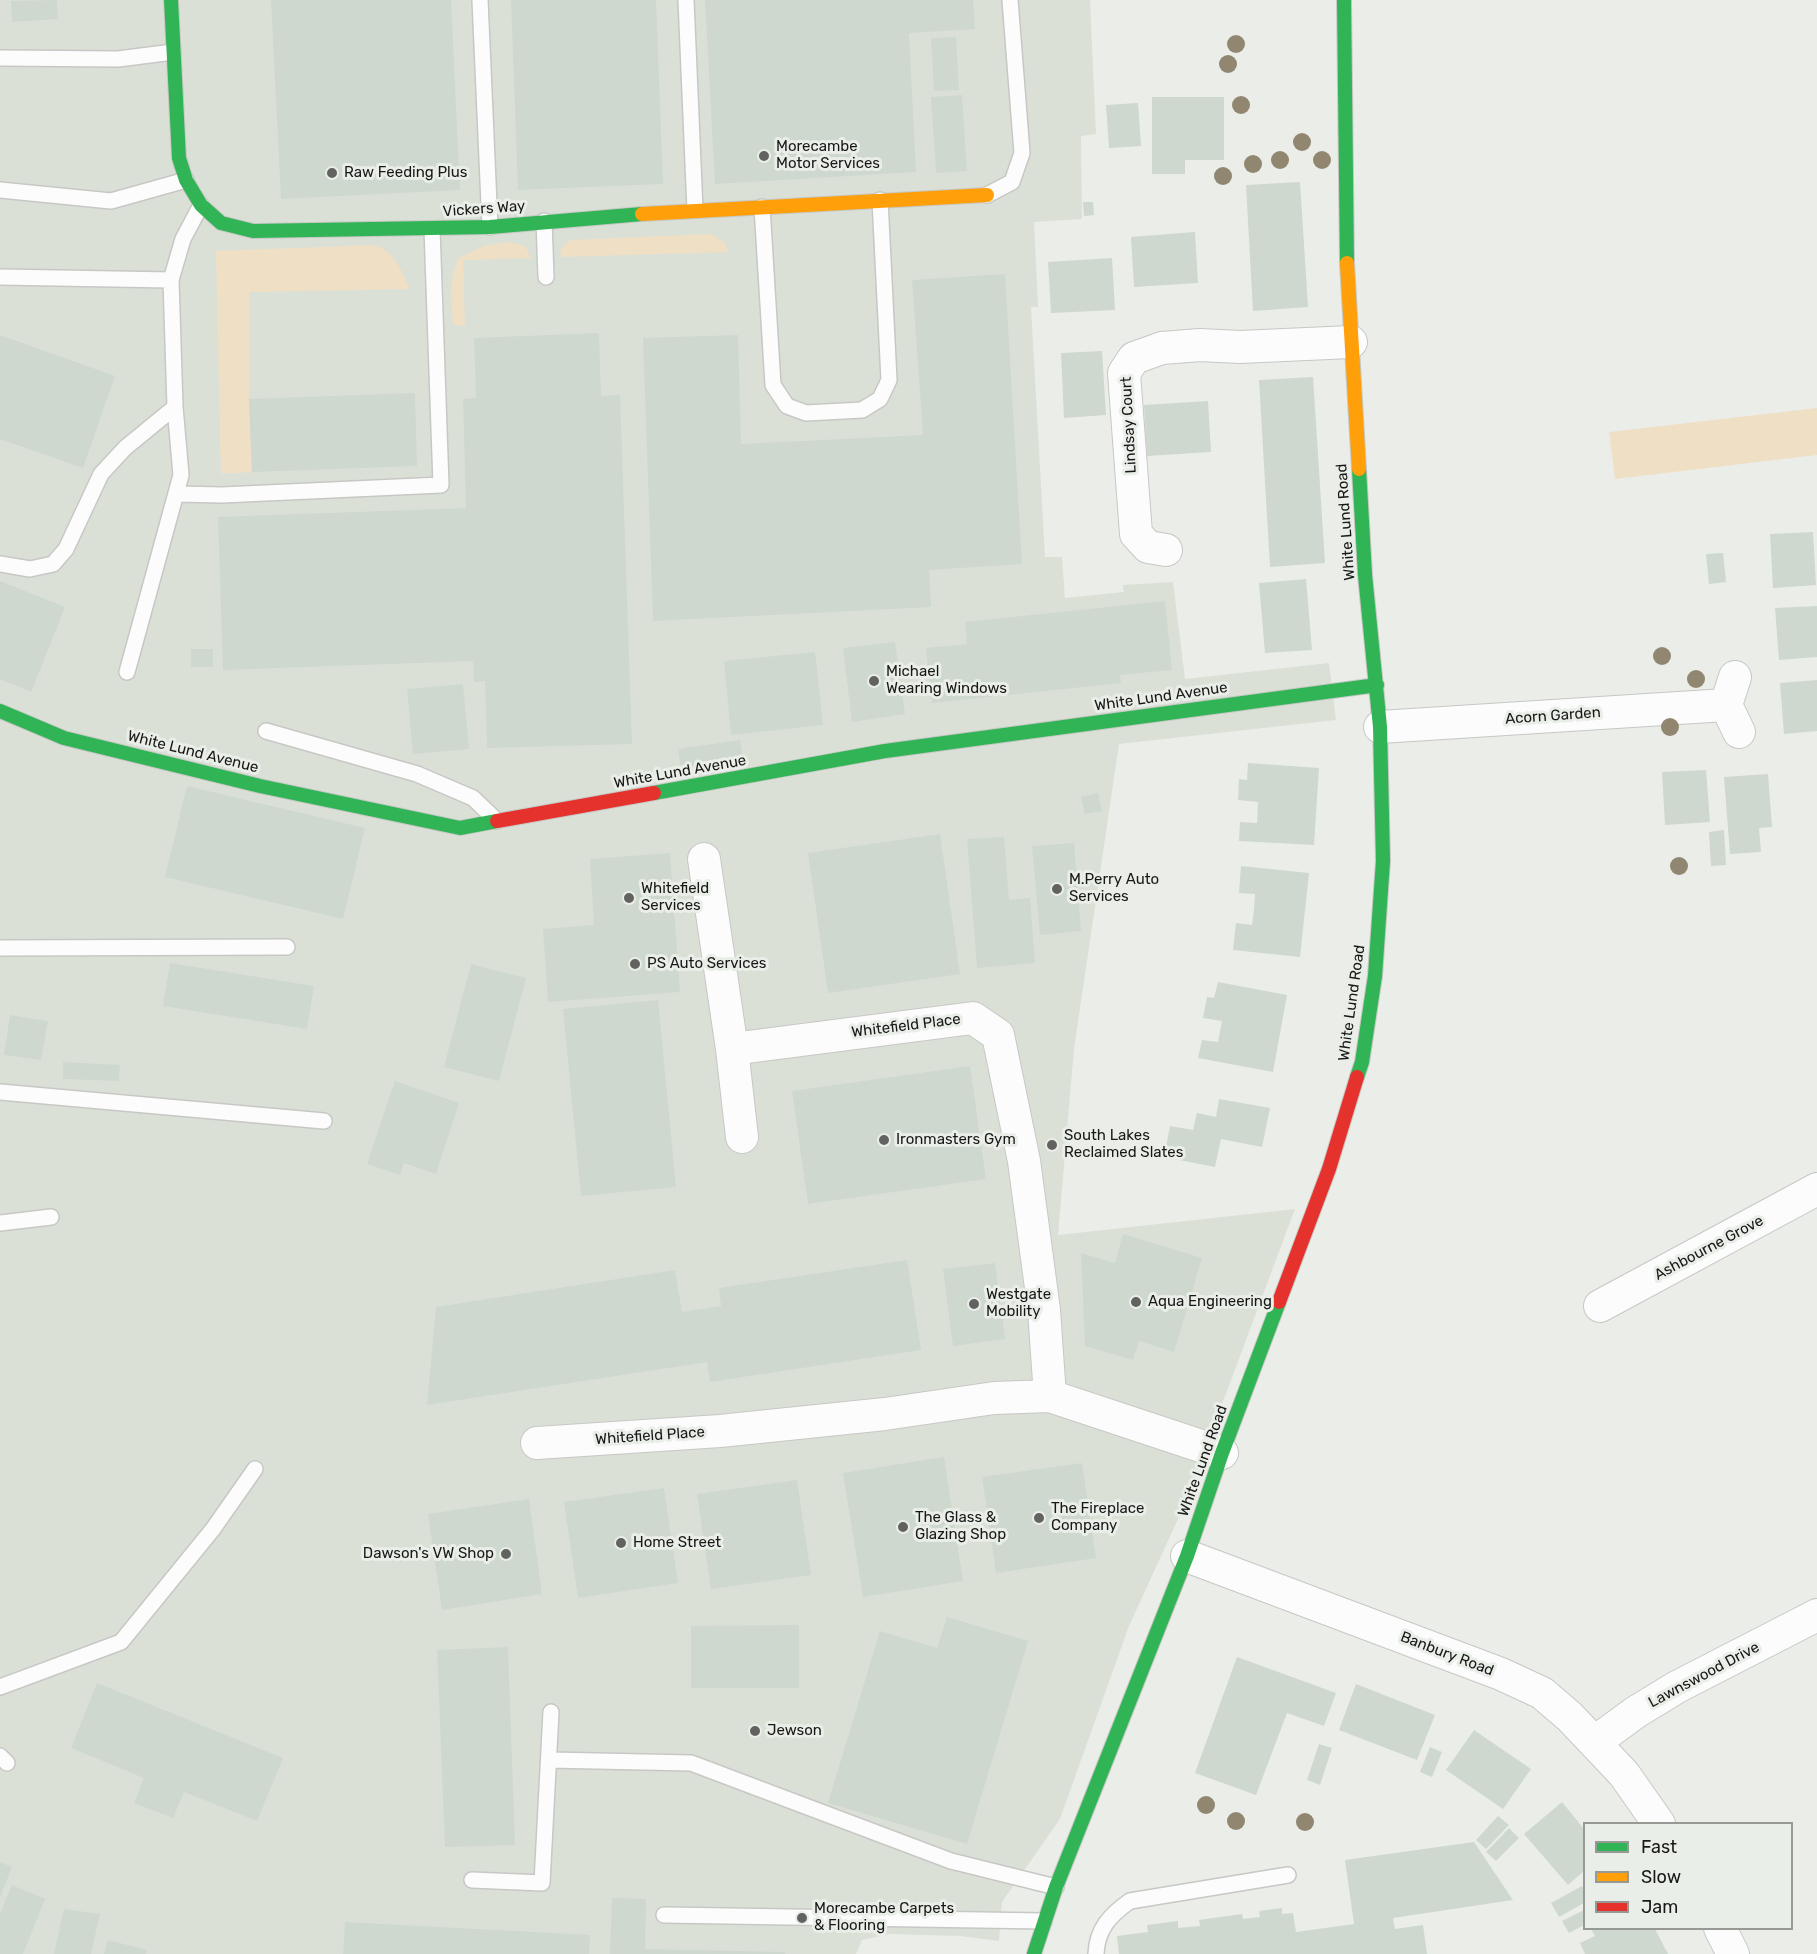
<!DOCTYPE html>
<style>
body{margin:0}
#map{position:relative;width:1817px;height:1954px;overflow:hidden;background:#ebede9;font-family:Rubik,sans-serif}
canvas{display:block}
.legend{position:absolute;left:1583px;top:1822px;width:210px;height:108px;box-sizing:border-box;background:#eaeee8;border:2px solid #969994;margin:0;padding:8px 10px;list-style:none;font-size:18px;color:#181917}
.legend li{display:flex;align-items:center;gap:12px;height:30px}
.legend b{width:30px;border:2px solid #969994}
</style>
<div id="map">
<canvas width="1817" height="1954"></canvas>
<ul class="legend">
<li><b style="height:8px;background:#30b455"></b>Fast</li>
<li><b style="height:8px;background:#ff9f0a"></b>Slow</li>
<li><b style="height:8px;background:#e5322d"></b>Jam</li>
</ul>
</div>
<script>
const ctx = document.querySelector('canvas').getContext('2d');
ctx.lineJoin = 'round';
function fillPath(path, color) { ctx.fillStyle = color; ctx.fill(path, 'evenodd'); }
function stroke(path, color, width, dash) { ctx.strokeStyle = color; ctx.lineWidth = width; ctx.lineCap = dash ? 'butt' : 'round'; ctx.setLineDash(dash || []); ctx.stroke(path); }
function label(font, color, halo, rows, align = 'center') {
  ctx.font = font + ' Rubik,sans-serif'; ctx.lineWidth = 6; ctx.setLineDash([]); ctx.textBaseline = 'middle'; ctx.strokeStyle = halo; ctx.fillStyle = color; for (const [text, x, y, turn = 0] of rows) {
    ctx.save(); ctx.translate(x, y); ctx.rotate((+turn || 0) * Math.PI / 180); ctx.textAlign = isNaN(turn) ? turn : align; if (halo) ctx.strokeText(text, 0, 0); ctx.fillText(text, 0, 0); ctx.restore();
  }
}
const built = new Path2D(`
 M0,0H1090L1096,134L1081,136L1082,219L1034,222L1038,307H1031L1045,557H1062L1065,598L1124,592L1123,585L1173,582L1185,679L1329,663L1336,720L1119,744L1074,1049L1058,1235L1295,1209L1184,1506L1129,1626L1060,1819L1002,1902L999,1941L960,1936L890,1934L862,1940L856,1954H0Z`);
const green = new Path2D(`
 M711,234L725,243L728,252L561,257L560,250L570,240Z
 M508,242L525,246L531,258L463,260L465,325H453C452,302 448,279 459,258L484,246Z
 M373,245C395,251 401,270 410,289L249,292V399L252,472L221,474L216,251Z
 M1817,408V455L1615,479L1609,432Z`);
const building = new Path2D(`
 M57,0L58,19L12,22L11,1Z
 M271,0H451L460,190L281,199Z
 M511,0H656L663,184L518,190Z
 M705,0H973L975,29L909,33L916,172L715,184Z
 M956,37L959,90L934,91L931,38Z
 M962,95L967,171L936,173L931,97Z
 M1152,97H1224V160H1185V174H1152Z
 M1138,103L1141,146L1109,148L1106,105Z
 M1300,182L1308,307L1253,311L1246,185Z
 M1083,202H1093L1094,215L1084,216Z
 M1195,232L1198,283L1134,287L1131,237Z
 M1112,258L1115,310L1051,313L1048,262Z
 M1005,274L1022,564L929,570L931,607L653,621L643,338L738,335L741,444L923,435L912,280Z
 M599,333L601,396L620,395L632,744L487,748L485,681L474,682L473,661L223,670L218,517L466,508L463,399L476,398L474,338Z
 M0,335L115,376L83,468L0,439Z
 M1102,351L1106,415L1064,418L1061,353Z
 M1313,377L1325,563L1270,567L1259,380Z
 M415,393L417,466L252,472L249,399Z
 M1208,401L1211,452L1147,456L1144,405Z
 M1813,532L1816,585L1773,588L1770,534Z
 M1723,553L1726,582L1709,584L1706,554Z
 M1306,579L1312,650L1265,653L1259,583Z
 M0,581L65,607L31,692L0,679Z
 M1165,601L1172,670L1120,675L1121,683L932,703L926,648L967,644L965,622Z
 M1817,606V657L1779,660L1775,608Z
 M895,642L905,714L852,722L843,648Z
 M191,649H213V667H191Z
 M815,652L823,725L731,735L724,661Z
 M1817,680V731L1784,734L1780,683Z
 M463,684L469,749L413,754L407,689Z
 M740,740L743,759L681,768L678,749Z
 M1248,763L1319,768L1314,845L1239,841L1240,822L1257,823L1258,802L1238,800L1239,779L1247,780Z
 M1706,770L1710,822L1665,825L1662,772Z
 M1768,774L1772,827L1759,828L1761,852L1730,854L1724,777Z
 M187,786L365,828L343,919L165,877Z
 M1098,793L1102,811L1085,814L1081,797Z
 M1724,830L1726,865L1711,866L1709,832Z
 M940,834L960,974L828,993L808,853Z
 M1004,837L1009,900L1030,898L1035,963L977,968L967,839Z
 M1074,843L1081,931L1040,935L1032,846Z
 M670,853L680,992L548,1002L543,929L594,925L590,859Z
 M1241,866L1309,873L1300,957L1233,950L1236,923L1252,925L1254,910L1255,894L1239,893Z
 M170,963L314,986L307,1029L163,1006Z
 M471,964L526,978L499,1081L444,1067Z
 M1218,982L1287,995L1273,1072L1198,1058L1202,1040L1218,1042L1222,1021L1203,1018L1207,997L1214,998Z
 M658,1000L676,1187L581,1196L563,1009Z
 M10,1015L48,1021L41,1060L4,1055Z
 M63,1062L120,1065L119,1081L63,1079Z
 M970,1066L986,1179L808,1204L792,1091Z
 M395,1081L459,1103L436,1174L404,1163L400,1175L367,1164Z
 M1219,1099L1270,1108L1262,1147L1221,1139L1215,1167L1164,1157L1170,1126L1193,1130L1197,1113L1216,1117Z
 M1123,1234L1202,1258L1174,1352L1139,1341L1133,1360L1085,1346L1081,1253L1115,1263Z
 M907,1260L921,1350L710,1382L707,1362L427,1405L436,1307L675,1270L682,1312L721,1306L719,1288Z
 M995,1263L1005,1339L953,1346L943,1269Z
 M944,1457L963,1581L863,1597L843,1473Z
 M1082,1463L1096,1558L996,1573L982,1477Z
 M797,1480L811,1575L711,1589L697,1494Z
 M664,1488L678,1583L578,1598L564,1502Z
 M529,1499L542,1594L442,1610L428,1514Z
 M947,1617L1028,1641L967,1844L828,1803L880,1631L937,1648Z
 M799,1625V1688H691V1626Z
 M508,1647L515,1845L445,1847L437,1650Z
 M1237,1657L1336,1693L1324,1726L1287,1713L1256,1795L1195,1773Z
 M97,1683L283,1758L257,1821L184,1792L173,1818L134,1803L144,1778L71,1748Z
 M1356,1684L1435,1715L1417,1760L1339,1730Z
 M1474,1730L1531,1769L1503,1809L1446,1770Z
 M1319,1744L1332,1748L1320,1785L1307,1780Z
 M1430,1747L1442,1752L1432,1777L1420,1772Z
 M1562,1802L1584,1829V1871L1568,1885L1524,1834Z
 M1498,1816L1509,1825L1486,1849L1476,1840Z
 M1509,1828L1519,1838L1496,1861L1486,1852Z
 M1474,1842L1513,1900L1393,1918L1395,1929L1423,1925L1427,1954H1119L1117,1936L1148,1932L1147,1925L1178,1921V1928L1200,1926L1199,1920L1242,1914L1243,1919L1260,1917L1259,1911L1282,1908V1914L1293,1913L1296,1932L1354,1924L1345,1860Z
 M0,1862L12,1867L0,1897Z
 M12,1885L45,1899L23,1954H0V1914Z
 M1582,1886L1584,1890V1903L1559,1917L1551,1903Z
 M612,1898L646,1899L645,1949L785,1952V1954H610Z
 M64,1909L100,1914L91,1954H54Z
 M1584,1910V1925L1569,1933L1562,1921Z
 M345,1922L590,1935L589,1954H343Z
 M1591,1929H1655L1668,1954H1585L1580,1943L1595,1936Z
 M108,1940L147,1950L146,1954H104Z`);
const lane = new Path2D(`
 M480,0L490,227
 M686,0L695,210
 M0,58L118,59L173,52
 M0,190L111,201L186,180
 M987,195L1012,182L1022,153L1010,0
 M762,207L773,385L787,406L806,413L862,410L880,399L889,380L880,200
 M544,221L546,277
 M0,277L171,280
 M176,494L222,495L441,485L432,229
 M0,564L30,569L53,564L66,549L101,474L125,448L175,407
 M127,672L181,475L175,407L171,280L183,239L201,205
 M266,731L417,774L473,798L497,821
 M0,948L287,947
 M0,1092L324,1121
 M0,1223L51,1217
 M0,1687L121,1642L213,1529L255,1469
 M0,1756L7,1763
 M550,1760L691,1763L951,1861L1056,1887
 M472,1880L542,1883L551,1712
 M664,1915L1044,1921
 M1096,1954C1097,1929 1110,1915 1130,1901L1288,1875`);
const street = new Path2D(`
 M1166,550L1148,547L1136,534L1124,373L1134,358L1162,348L1200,345L1240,347L1351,342
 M1735,677L1726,705L1739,732
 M1380,727L1726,705
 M704,859L732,1049L742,1137
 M732,1049L973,1018L998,1035L1024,1161L1044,1310L1050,1396
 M1600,1306L1817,1189
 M537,1443L720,1431L885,1414L994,1398L1050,1396L1222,1453
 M1187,1556L1501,1674L1542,1693L1570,1717L1624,1774L1659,1824
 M1595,1742L1636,1712L1677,1687L1817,1615
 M1720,1928L1733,1954`);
const fast = new Path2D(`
 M171,0L179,158L186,180L201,205L221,223L253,231L490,227L642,214
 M1344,0L1347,263
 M0,711L64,738L260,786L460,828L497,821
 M654,793L885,751L1377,685
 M1357,1077L1362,1062L1375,976L1383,861L1380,727L1365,575L1359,469
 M1034,1954L1056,1887L1187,1556L1222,1453L1279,1302`);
const slow = new Path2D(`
 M642,214L987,195
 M1347,263L1359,469`);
const jam = new Path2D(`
 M497,821L654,793
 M1279,1302L1329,1169L1357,1077`);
const trees = [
 [1236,44],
 [1228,64],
 [1241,105],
 [1302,142],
 [1280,160],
 [1322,160],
 [1253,164],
 [1223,176],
 [1662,656],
 [1696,679],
 [1670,727],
 [1679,866],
 [1206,1805],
 [1236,1821],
 [1305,1822]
];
const markers = [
 [764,156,6,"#626360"],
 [332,173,6,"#626360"],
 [874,681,6,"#626360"],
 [1057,889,6,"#626360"],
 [629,898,6,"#626360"],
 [635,964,6,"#626360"],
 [884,1140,6,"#626360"],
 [1052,1145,6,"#626360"],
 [1136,1302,6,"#626360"],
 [974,1304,6,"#626360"],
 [1039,1518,6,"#626360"],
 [903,1527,6,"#626360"],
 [621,1543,6,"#626360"],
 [506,1554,6,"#626360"],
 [755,1731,6,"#626360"],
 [802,1918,6,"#626360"]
];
const poiNames = [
 ["Morecambe",776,147],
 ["Motor Services",776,164],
 ["Raw Feeding Plus",344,173],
 ["Michael",886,672],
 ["Wearing Windows",886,689],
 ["M.Perry Auto",1069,880],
 ["Services",1069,897],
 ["Whitefield",641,889],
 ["Services",641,906],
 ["PS Auto Services",647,964],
 ["South Lakes",1064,1136],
 ["Reclaimed Slates",1064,1153],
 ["Ironmasters Gym",896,1140],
 ["Westgate",986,1295],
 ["Mobility",986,1312],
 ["Aqua Engineering",1148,1302],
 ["The Fireplace",1051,1509],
 ["Company",1051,1526],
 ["The Glass &",915,1518],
 ["Glazing Shop",915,1535],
 ["Home Street",633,1543],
 ["Dawson's VW Shop",494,1554,"right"],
 ["Jewson",767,1731],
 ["Morecambe Carpets",814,1909],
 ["& Flooring",814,1926]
];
const streetNames = [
 ["Vickers Way",484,209,-4],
 ["Lindsay Court",1129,425,-93],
 ["White Lund Road",1346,522,-94],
 ["White Lund Avenue",1161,697,-8],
 ["Acorn Garden",1553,716,-4],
 ["White Lund Avenue",193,752,14],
 ["White Lund Avenue",680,772,-10],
 ["White Lund Road",1352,1003,-82],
 ["Whitefield Place",906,1026,-7],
 ["Ashbourne Grove",1709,1248,-28],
 ["Whitefield Place",650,1436,-4],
 ["White Lund Road",1203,1461,-70],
 ["Banbury Road",1447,1654,21],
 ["Lawnswood Drive",1704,1675,-28]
];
fillPath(built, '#dbe0d7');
fillPath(green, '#efdfc5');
fillPath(building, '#ced8cf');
stroke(lane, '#c7c8c5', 18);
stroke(street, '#c7c8c5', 34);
stroke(fast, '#c7c8c5', 16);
stroke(slow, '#c7c8c5', 16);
stroke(jam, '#c7c8c5', 16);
stroke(lane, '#fcfcfc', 15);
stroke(street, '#fcfcfc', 32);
stroke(fast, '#30b455', 14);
stroke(slow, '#ff9f0a', 14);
stroke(jam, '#e5322d', 14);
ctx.fillStyle = '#918771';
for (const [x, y] of trees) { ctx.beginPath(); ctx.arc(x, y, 9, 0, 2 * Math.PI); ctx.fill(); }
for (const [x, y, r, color] of markers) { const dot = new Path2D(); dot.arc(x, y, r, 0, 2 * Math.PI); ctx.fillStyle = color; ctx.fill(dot); stroke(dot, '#eaeee8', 2); }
label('15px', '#181917', '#eaeee8', poiNames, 'left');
label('15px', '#181917', '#eaeee8', streetNames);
</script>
